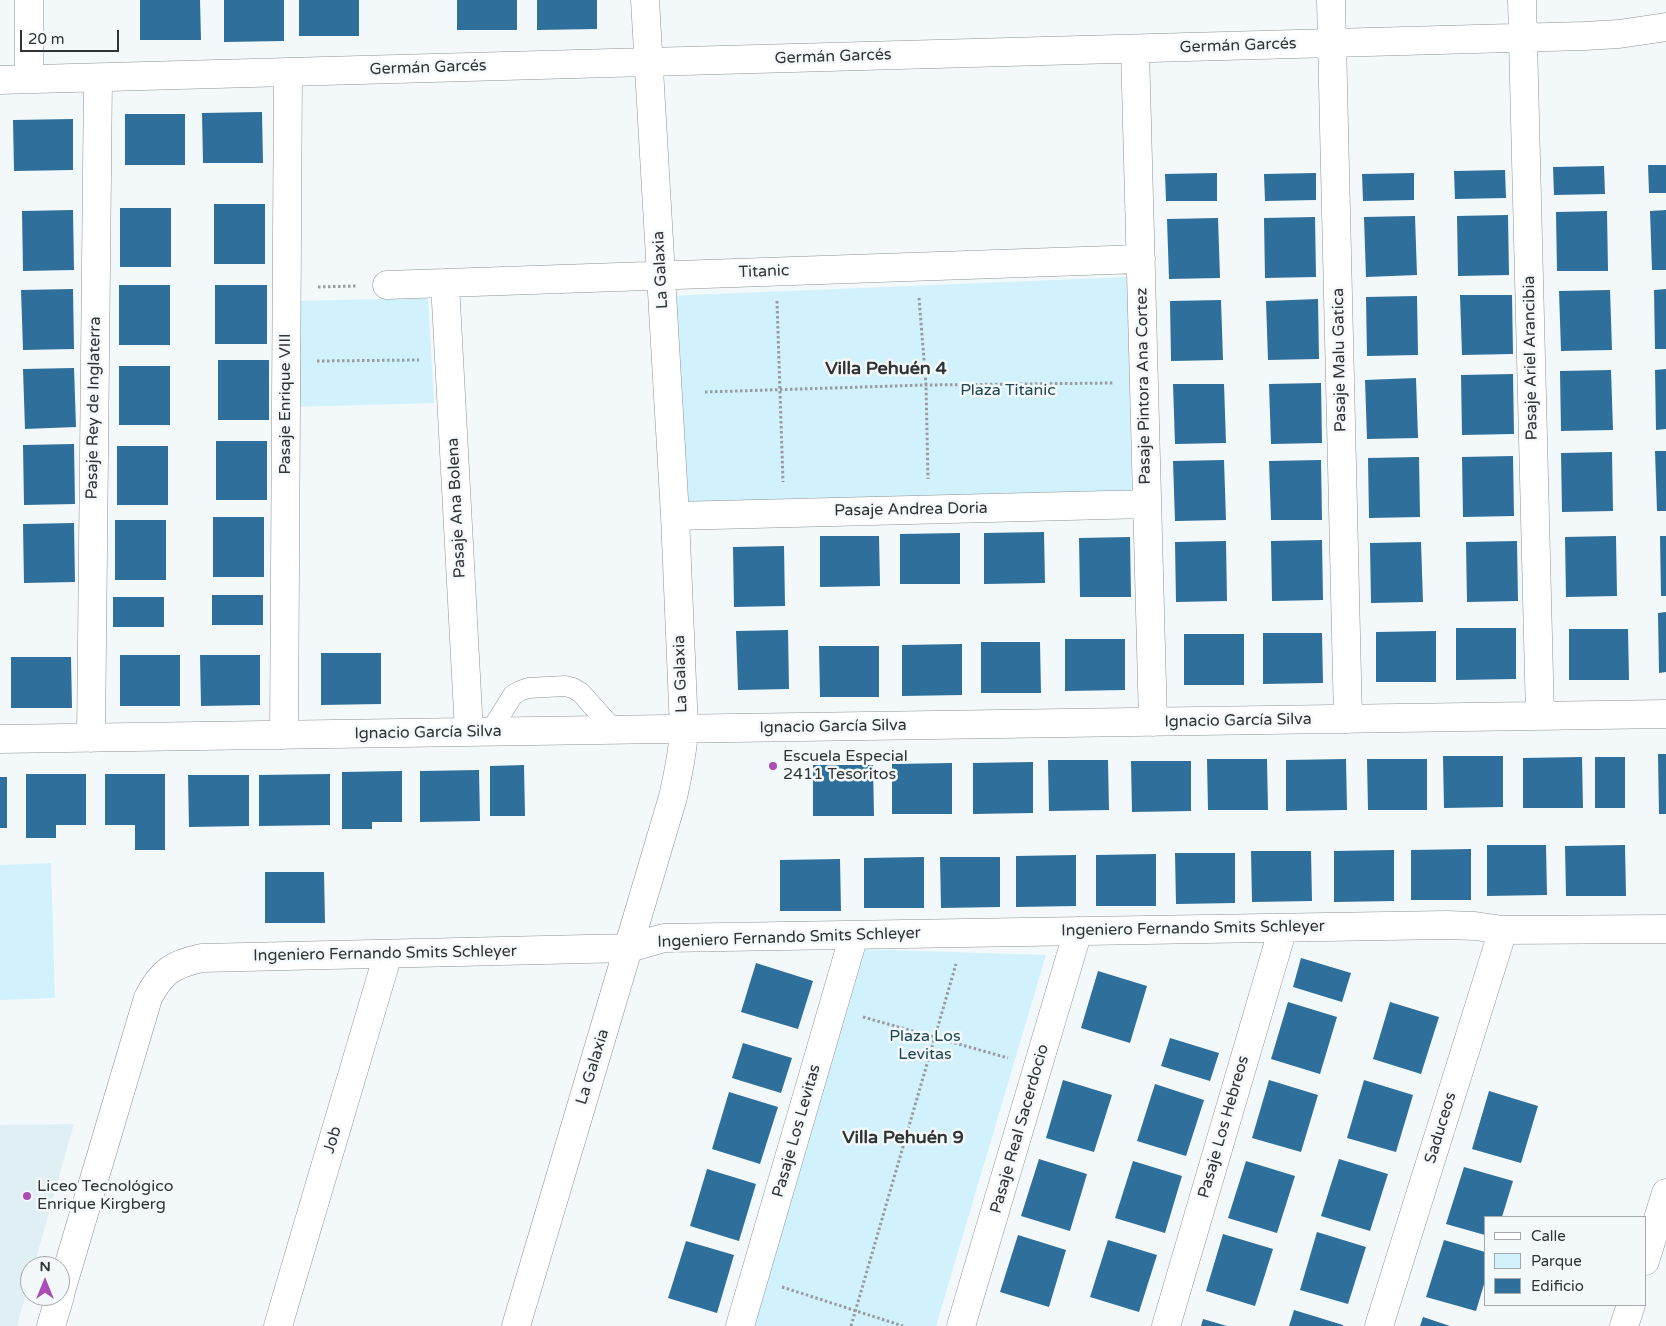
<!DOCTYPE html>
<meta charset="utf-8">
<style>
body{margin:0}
#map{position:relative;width:1666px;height:1326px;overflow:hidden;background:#f3f9fb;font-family:"Varela Round",sans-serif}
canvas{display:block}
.legend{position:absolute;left:1484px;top:1216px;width:162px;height:90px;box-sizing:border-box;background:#f3f9fb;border:1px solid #a5a9ab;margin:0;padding:6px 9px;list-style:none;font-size:15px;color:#303233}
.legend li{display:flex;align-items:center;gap:10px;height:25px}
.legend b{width:25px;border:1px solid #a5a9ab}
.north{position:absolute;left:20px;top:1256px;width:50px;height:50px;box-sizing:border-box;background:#f3f9fb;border:1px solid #a5a9ab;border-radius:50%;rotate:0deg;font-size:14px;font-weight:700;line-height:20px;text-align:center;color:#303233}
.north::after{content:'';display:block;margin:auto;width:18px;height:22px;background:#aa4cb5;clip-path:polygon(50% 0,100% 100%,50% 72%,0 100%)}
.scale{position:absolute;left:20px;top:30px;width:99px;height:22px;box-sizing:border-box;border:2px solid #303233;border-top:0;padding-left:6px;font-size:15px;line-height:18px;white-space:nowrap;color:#303233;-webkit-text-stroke:4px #f3f9fb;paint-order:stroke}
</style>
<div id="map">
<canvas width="1666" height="1326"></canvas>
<ul class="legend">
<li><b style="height:6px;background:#fff"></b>Calle</li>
<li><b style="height:14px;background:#d1f1fc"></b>Parque</li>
<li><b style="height:14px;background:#2e6f9c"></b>Edificio</li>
</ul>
<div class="north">N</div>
<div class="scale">20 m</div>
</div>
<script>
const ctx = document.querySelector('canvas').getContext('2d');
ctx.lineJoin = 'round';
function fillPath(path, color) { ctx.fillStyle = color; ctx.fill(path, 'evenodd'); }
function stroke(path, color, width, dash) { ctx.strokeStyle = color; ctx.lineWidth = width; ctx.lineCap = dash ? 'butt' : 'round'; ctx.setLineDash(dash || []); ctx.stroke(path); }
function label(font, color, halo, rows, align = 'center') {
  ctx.font = font + ' "Varela Round",sans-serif'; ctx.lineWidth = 5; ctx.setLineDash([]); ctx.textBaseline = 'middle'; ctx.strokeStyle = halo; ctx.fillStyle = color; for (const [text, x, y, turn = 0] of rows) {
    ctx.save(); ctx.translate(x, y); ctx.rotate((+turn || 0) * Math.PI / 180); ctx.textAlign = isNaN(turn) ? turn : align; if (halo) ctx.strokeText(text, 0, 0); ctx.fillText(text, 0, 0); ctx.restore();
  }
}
const built = new Path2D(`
 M74,1124L34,1266H30V1281L17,1326H0V1125Z`);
const green = new Path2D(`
 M1127,277L1132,498L683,503L668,296Z
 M428,298L434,403L293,407L296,301Z
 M51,863L55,998L0,1000V865Z
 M858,949L1046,955L936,1326H751Z`);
const building = new Path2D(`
 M140,0H200L201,40H140Z
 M224,0H284V41L224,42Z
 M299,0H359V36H299Z
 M457,0H517V30H457Z
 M537,0H597V29L537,30Z
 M262,112L263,163H203L202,113Z
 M125,114H185V165H125Z
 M73,119V170L14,171L13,120Z
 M1648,165H1666V193H1649Z
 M1604,166L1605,194L1554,195L1553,167Z
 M1505,170L1506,198L1455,199L1454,171Z
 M1217,173V201H1166L1165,174Z
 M1316,173V200L1265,201L1264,174Z
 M1414,173V200L1363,201L1362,174Z
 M214,204H265V264H214Z
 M120,208H171V267H120Z
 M73,210L74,270L23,271L22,211Z
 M1666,210V270H1652L1650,211Z
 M1607,211L1608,271H1557L1556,212Z
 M1508,215L1509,275L1458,276L1457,216Z
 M1415,216L1417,275L1366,277L1364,217Z
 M1315,217L1316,277L1265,278L1264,218Z
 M1218,218L1220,278L1169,279L1167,219Z
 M119,285H170V345H119Z
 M215,285H267V344H215Z
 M73,289L74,349L23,350L21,290Z
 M1666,289V349H1655L1654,290Z
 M1610,290L1612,350L1561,351L1559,291Z
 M1460,295H1512L1513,354L1462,355Z
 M1417,296L1418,355L1367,356L1366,297Z
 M1318,299L1319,359L1268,360L1266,301Z
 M1221,300L1223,360L1171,361L1170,301Z
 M218,360H269V420H218Z
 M119,366H170V425H119Z
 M74,368L76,427L25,429L23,369Z
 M1666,369V429L1656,430L1655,370Z
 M1611,370L1613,430L1561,431L1560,371Z
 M1513,374L1514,434L1462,435L1461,375Z
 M1416,378L1418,438L1367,439L1365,380Z
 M1321,383L1322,443L1271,444L1269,384Z
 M1173,384H1224L1226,443L1175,444Z
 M216,441H267V500H216Z
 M74,444L75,504L24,505L23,445Z
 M117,446H168V505H117Z
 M1655,451H1666V511H1657Z
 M1612,452L1613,511L1562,512L1561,453Z
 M1513,456L1514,516L1463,517L1462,457Z
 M1419,457L1420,517L1369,518L1368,458Z
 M1224,460L1226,520L1175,521L1173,461Z
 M1321,460L1322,520H1271L1269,461Z
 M213,517H264V577H213Z
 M115,520H166V580H115Z
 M74,523L75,582L24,583L23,524Z
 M1044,532L1045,583L984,584V533Z
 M960,533V584H900V534Z
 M820,536H879L880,586L820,587Z
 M1616,536L1617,596L1566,597L1565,537Z
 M1660,536H1666V596H1661Z
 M1130,537L1131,597H1080L1079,538Z
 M1322,540L1323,600L1272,601L1271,541Z
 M1226,541L1227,601L1176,602L1175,542Z
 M1517,541L1518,601L1467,602L1466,542Z
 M1421,542L1423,602L1371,603L1370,543Z
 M784,546L785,606L734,607L733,547Z
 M212,595H263V625H212Z
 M113,597H164V627H113Z
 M1666,612V672L1659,673L1658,613Z
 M1456,628H1516V679L1456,680Z
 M1569,629H1628L1629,680H1569Z
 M788,630L789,689L738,690L736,631Z
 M1436,631V682H1376V632Z
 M1263,633H1322L1323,683L1263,684Z
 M1184,634H1244V685H1184Z
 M1065,639H1125V690L1065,691Z
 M981,642H1040L1041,693H981Z
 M962,644V695L902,696V645Z
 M819,646H879V697H820Z
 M321,653H381V704L321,705Z
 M120,655H180V706H120Z
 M200,655H260V705L201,706Z
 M11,657H71L72,708H11Z
 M1658,754H1666V814H1659Z
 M1443,756H1503V807L1444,808Z
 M1582,757L1583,808H1523V758Z
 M1595,757H1625V808H1595Z
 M1207,759H1267L1268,810H1208Z
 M1346,759L1347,810L1286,811V760Z
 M1367,759H1427V810H1368Z
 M1048,760H1108L1109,810L1049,811Z
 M1131,761H1191V811L1132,812Z
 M1033,762V813L973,814V763Z
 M952,763V814H892V764Z
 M524,765L525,816H490V766Z
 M813,765H873L874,816H813Z
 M479,770L480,821L420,822V771Z
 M402,771V822H372V829H342V772Z
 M26,774H86V825H56V838H26Z
 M105,774H165V850H135V825H105Z
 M330,774V825L259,826V775Z
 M188,775H249V826L189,827Z
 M0,777H7V828H0Z
 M1487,845H1546L1547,895L1487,896Z
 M1625,845L1626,896H1566L1565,846Z
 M1471,849V900H1411V850Z
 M1394,850V901L1334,902V851Z
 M1251,851H1311L1312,901L1252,902Z
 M1175,853H1235V903L1176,904Z
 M1156,854V906H1096V855Z
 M1076,855V906L1016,907V856Z
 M924,857V908H864V858Z
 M940,857H1000V907L941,908Z
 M840,859L841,911H780V860Z
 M265,872H324L325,923H265Z
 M1301,958L1351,973L1342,1002L1293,987Z
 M756,963L813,981L798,1029L741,1012Z
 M1098,971L1147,986L1130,1043L1081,1028Z
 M1288,1002L1337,1017L1320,1074L1271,1059Z
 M1390,1002L1439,1017L1421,1074L1373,1059Z
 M1170,1038L1219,1053L1210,1081L1161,1066Z
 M743,1043L792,1058L781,1093L732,1078Z
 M1063,1080L1112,1095L1094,1152L1046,1138Z
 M1269,1080L1318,1095L1301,1152L1252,1138Z
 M1364,1080L1413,1095L1396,1152L1347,1138Z
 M1155,1084L1204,1100L1186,1156L1137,1141Z
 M1489,1091L1538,1106L1521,1163L1472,1149Z
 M729,1092L778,1107L760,1164L712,1149Z
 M1039,1159L1087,1174L1070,1231L1021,1216Z
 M1339,1159L1388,1174L1370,1231L1321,1216Z
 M1133,1161L1182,1176L1165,1233L1115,1218Z
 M1246,1161L1295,1176L1277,1233L1228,1218Z
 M1464,1167L1513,1181L1502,1217H1485V1235L1446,1224Z
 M707,1169L756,1184L739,1241L690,1226Z
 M1317,1232L1366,1247L1348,1304L1300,1290Z
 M1223,1234L1273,1249L1255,1306L1206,1291Z
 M1018,1235L1066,1250L1049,1307L1000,1292Z
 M1108,1240L1157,1255L1139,1312L1090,1297Z
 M1444,1240L1485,1252V1281L1476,1311L1426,1297Z
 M686,1241L734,1255L717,1313L668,1298Z
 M1294,1310L1343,1325V1326H1289Z
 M1423,1317L1450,1326H1420Z
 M1203,1319L1227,1326H1201Z`);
const path = new Path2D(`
 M318,287L357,286
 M919,298L926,385L928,479
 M777,301L783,482
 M317,361L419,360
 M705,392L926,385L1113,383
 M863,1017L1008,1058
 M782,1287L903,1326
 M851,1326L956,964`);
const service = new Path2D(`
 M490,732L513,695L520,691L528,688L565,686L573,688L581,693L614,730`);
const minor = new Path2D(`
 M1331,0L1348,719
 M1522,0L1540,716
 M1135,49L1153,722
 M29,79V0
 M0,80L1584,36L1619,34L1666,27
 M445,283L469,732
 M387,285L1141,259
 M675,516L1147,504
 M284,735L288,72
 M91,738L98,78
 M0,739L1666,714
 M60,1294L148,998C161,972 173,964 202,958L629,948L664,938L1446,925L1475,926L1503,930L1666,929
 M51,1326L60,1296
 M278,1326L388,954
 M516,1326L673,797C678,774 683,753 684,729L675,516L645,0
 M740,1326L854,935
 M961,1326L1078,931
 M1166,1326L1283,928
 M1379,1326L1503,930`);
const tertiary = new Path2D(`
 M1645,1261L1666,1193
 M1624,1326L1631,1305`);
const markers = [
 [773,766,5,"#aa4cb5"],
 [27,1196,5,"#aa4cb5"]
];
const streetNames = [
 ["Germán Garcés",1238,46,-2],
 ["Germán Garcés",833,57,-2],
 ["Germán Garcés",428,68,-2],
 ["La Galaxia",661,270,-93],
 ["Titanic",764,272,-2],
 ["Pasaje Ariel Arancibia",1531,358,-91],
 ["Pasaje Malu Gatica",1340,360,-91],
 ["Pasaje Pintora Ana Cortez",1144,386,-91],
 ["Pasaje Enrique VIII",286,404,-90],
 ["Pasaje Rey de Inglaterra",94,408,-89],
 ["Pasaje Ana Bolena",457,508,-93],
 ["Pasaje Andrea Doria",911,510,-1],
 ["La Galaxia",681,674,-92],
 ["Ignacio García Silva",1238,721,-1],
 ["Ignacio García Silva",833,727,-1],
 ["Ignacio García Silva",428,733,-1],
 ["Ingeniero Fernando Smits Schleyer",1193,929,-1],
 ["Ingeniero Fernando Smits Schleyer",789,938,-2],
 ["Ingeniero Fernando Smits Schleyer",385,954,-1],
 ["La Galaxia",593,1067,-73],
 ["Pasaje Los Hebreos",1224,1127,-74],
 ["Saduceos",1441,1128,-73],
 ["Pasaje Real Sacerdocio",1020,1129,-74],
 ["Pasaje Los Levitas",797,1131,-74],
 ["Job",333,1140,-73]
];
const parkNames = [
 ["Plaza Titanic",1008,391],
 ["Plaza Los",925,1037],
 ["Levitas",925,1055]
];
const poiNames = [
 ["Escuela Especial",783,757],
 ["2411 Tesoritos",783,775],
 ["Liceo Tecnológico",37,1187],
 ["Enrique Kirgberg",37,1205]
];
const neighbourhoodNames = [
 ["Villa Pehuén 4",886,369],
 ["Villa Pehuén 9",903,1138]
];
fillPath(built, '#e0eff4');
fillPath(green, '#d1f1fc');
fillPath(building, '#2e6f9c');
stroke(service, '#8d9395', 21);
stroke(minor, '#8d9395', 29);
stroke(tertiary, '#8d9395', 29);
stroke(path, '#989c9e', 3, [2.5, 2.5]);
stroke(service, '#fff', 20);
stroke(minor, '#fff', 28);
stroke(tertiary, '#fff', 28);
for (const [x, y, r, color] of markers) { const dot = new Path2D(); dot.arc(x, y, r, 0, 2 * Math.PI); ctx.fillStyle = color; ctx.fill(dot); stroke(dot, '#f3f9fb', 2); }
label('16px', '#303233', '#f3f9fb', streetNames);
label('16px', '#1c4552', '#f3f9fb', parkNames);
label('16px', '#303233', '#f3f9fb', poiNames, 'left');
label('bold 18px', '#303233', '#f3f9fb', neighbourhoodNames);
</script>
